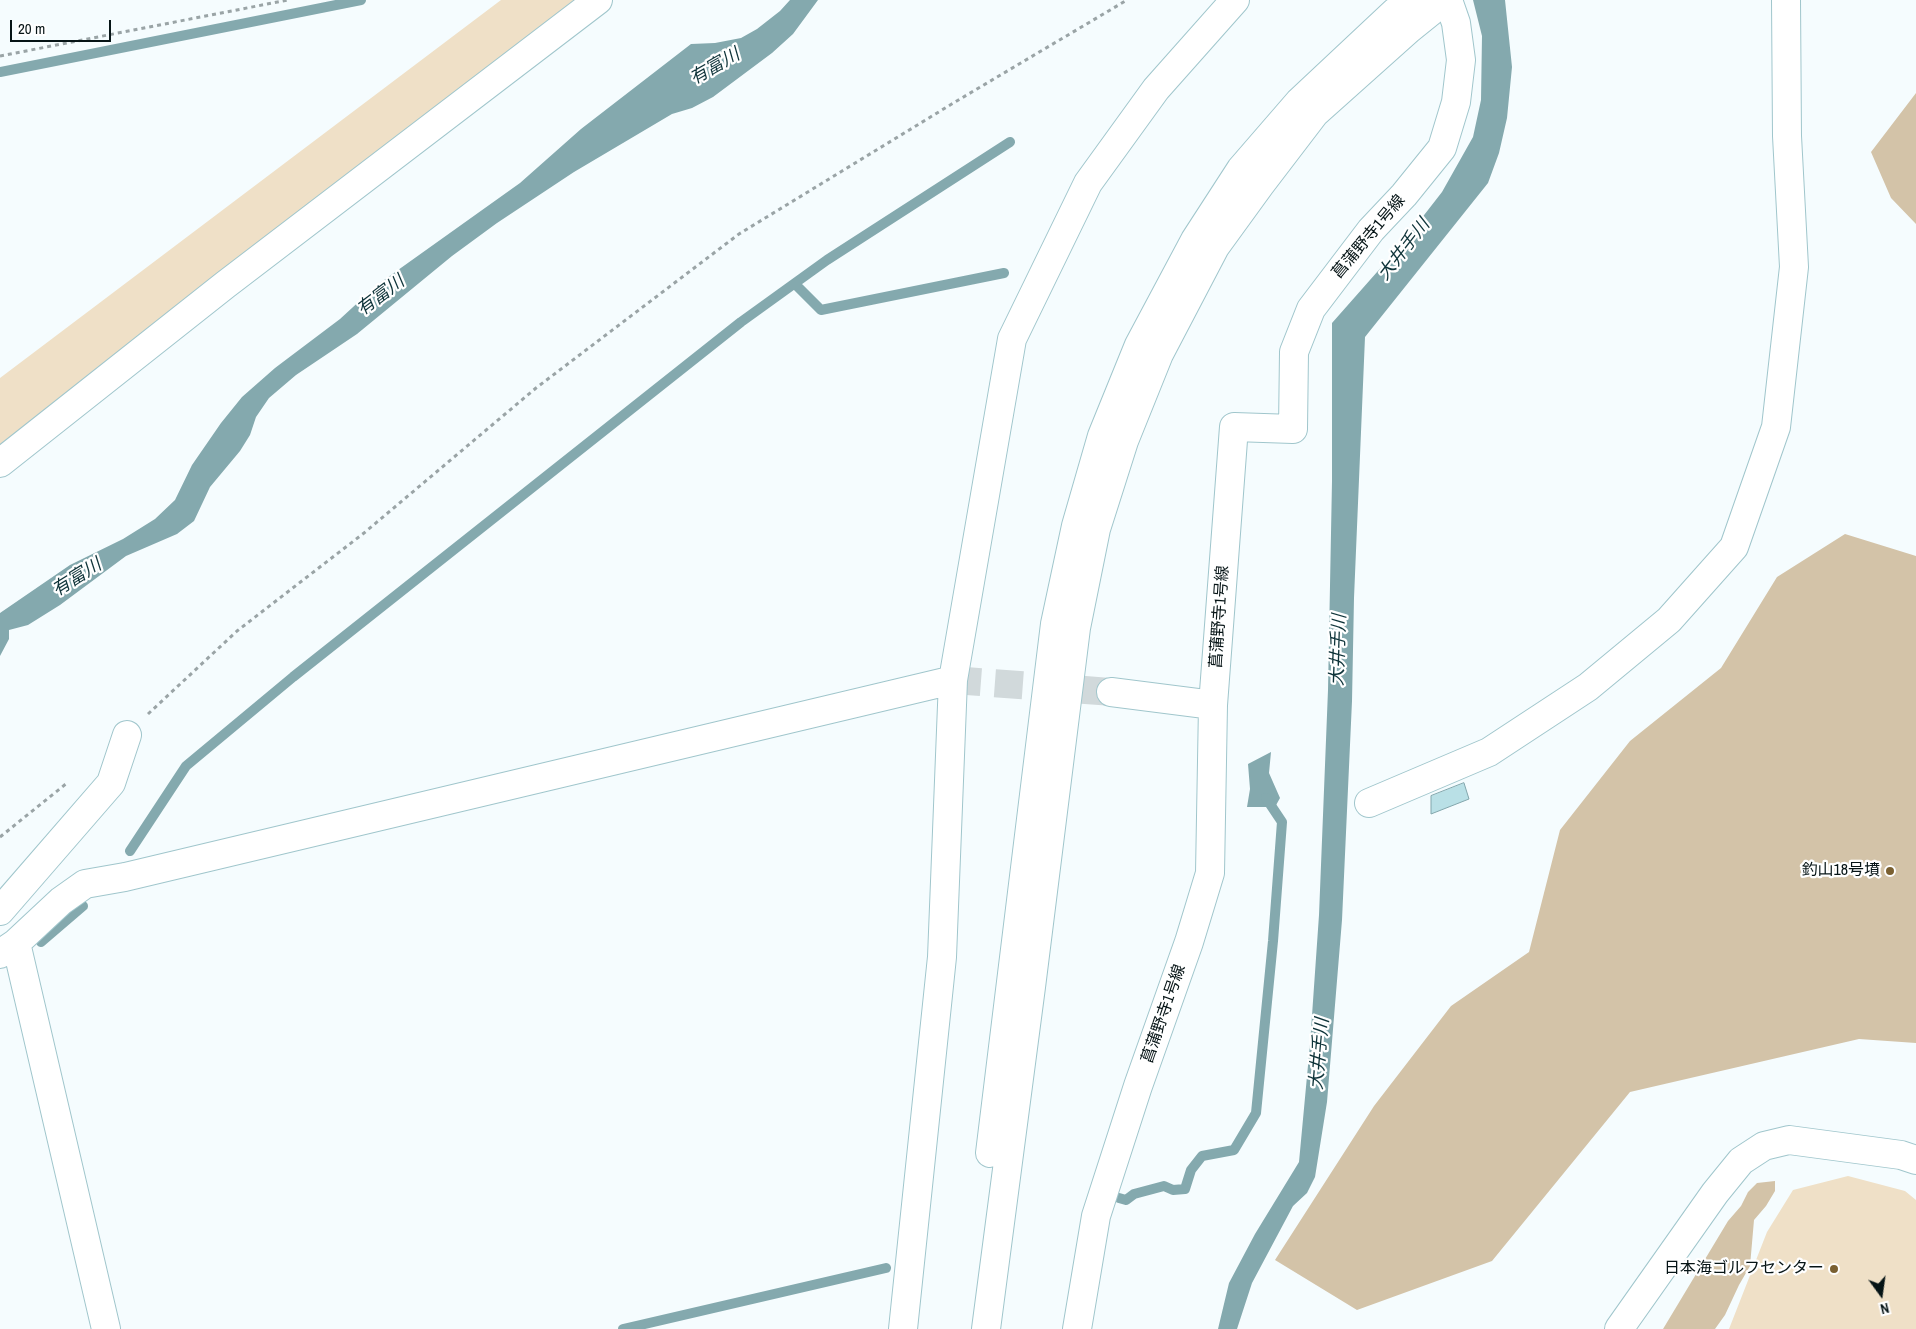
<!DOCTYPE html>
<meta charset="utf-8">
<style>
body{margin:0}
#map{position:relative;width:1916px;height:1329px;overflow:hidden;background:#f5fcfe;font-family:"Archivo Narrow",sans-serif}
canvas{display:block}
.north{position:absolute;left:1856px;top:1269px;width:50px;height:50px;-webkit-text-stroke:4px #fff;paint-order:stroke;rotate:166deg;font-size:14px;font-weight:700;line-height:20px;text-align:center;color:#061416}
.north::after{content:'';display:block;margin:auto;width:18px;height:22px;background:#061416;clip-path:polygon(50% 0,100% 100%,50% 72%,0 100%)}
.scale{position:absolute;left:10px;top:20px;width:101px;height:22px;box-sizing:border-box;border:2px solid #061416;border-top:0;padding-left:6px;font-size:15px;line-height:18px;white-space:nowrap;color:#061416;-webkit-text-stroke:4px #fff;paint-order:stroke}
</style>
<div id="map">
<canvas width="1916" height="1329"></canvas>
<div class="north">N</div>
<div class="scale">20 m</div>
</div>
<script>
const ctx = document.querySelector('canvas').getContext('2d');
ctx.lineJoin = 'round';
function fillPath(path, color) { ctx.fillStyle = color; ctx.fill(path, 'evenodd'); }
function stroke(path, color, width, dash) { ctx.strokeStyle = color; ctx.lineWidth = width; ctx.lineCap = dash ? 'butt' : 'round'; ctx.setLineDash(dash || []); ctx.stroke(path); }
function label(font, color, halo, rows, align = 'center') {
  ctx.font = font + ' "Archivo Narrow","Noto Sans JP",sans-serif'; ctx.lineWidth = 4.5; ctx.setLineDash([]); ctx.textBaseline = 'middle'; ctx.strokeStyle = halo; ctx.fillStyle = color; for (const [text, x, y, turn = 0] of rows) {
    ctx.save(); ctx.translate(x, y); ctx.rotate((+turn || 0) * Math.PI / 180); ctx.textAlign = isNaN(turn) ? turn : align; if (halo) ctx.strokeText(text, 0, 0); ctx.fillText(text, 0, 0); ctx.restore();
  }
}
const green = new Path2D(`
 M501,0H584L0,452V378Z
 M1848,1176L1905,1191L1916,1200V1329H1729L1767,1232L1793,1190Z`);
const forest = new Path2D(`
 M1916,93V224L1891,198L1871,152Z
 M1845,534L1916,556V1043L1859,1039L1630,1092L1492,1261L1357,1310L1275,1260L1374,1106L1451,1006L1529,952L1560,830L1630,741L1721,668L1777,577Z
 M1775,1181V1191L1766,1206L1754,1220L1750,1266L1739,1285L1725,1315L1715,1329H1663L1728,1221L1741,1206L1748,1192L1757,1183Z`);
const water = new Path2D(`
 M790,0H818L793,34L772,53L713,97L692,108L672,114L574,172L497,223L452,256L357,334L296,375L269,398L256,417L250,435L240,451L210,487L194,521L177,534L126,556L60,605L28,625L9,630V639L0,656V613L70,565L123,539L155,519L175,500L192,465L221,423L242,397L275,368L340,319L377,285L520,183L581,129L691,44L715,43L741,38L757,29L780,11Z
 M1473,0H1505L1512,67L1507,118L1499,153L1488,183L1365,337L1354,598L1352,701L1342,920L1327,1102L1315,1177L1307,1193L1293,1206L1252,1283L1237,1329H1218L1229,1283L1255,1234L1299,1162L1310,1044L1319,915L1328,690L1332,481V323L1400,246L1442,192L1473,137L1481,100L1482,36Z
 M1271,752L1269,773L1280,798L1275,807H1247L1250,789L1248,764Z`);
const stream = new Path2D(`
 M0,72L361,0
 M796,285L821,310L1004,273
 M130,851L186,766L293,677L741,322L827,260L1010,142
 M41,942L83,906
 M1119,1198L1126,1200L1134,1194L1164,1186L1173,1190L1185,1189L1191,1170L1202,1156L1234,1150L1256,1113L1273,941L1282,822L1266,798
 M623,1329L886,1268`);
const building = new Path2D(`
 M1464,783L1469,799L1431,814V796Z`);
const minorTunnel = new Path2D(`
 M953,680L1111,692`);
const path = new Path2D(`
 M0,56L288,0
 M148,714L237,631L364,533L536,388L739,234L955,102L1127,0
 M0,837L67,783`);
const minor = new Path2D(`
 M0,463L225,285L598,0
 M1111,692L1213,705
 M1369,803L1489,752L1588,687L1669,620L1734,547L1776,427L1794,267L1787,136L1786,0
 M0,911L111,783L127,735
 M16,943L106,1329
 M0,954L16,943L61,901L85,884L125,877L953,680
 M903,1329L942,957L953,680L1012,339L1088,183L1156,89L1235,0
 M1077,1329L1096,1216L1138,1086L1189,942L1210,873L1213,705L1234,427L1293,429L1294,352L1311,309L1371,230L1404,195L1442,148L1456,102L1461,60L1456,23L1448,0
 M1619,1329L1715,1193L1741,1161L1764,1146L1789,1140L1901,1155L1916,1160`);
const highway = new Path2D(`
 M990,1153L1055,624L1076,526L1102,436L1139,345L1195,240L1241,169L1299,102L1395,12L1411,0
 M986,1329L1031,987L1076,628L1096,529L1124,441L1159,354L1215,247L1260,185L1315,113L1409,29L1445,0`);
const markers = [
 [1890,871,5,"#7a6031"],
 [1834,1269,5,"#7a6031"]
];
const streetNames = [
 ["菖蒲野寺1号線",1369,237,-50],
 ["菖蒲野寺1号線",1220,617,-86],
 ["菖蒲野寺1号線",1164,1014,-71]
];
const poiNames = [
 ["釣山18号墳",1880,871],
 ["日本海ゴルフセンター",1824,1269]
];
const waterNames = [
 ["有富川",715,67,-30],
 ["大井手川",1404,250,-52],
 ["有富川",381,296,-37],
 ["有富川",77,578,-32],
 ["大井手川",1339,650,-88],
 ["大井手川",1320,1054,-85]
];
fillPath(green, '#efe0c7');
fillPath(forest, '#d3c3a8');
fillPath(water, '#84a9ae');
stroke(stream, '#84a9ae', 10);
fillPath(building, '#b9e0e6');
stroke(building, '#82a6ac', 1);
stroke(minorTunnel, '#d1d9db', 28, [28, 14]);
stroke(minor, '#a0c6cc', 30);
stroke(highway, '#a0c6cc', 30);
stroke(path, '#9aa4a6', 3, [4, 4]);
stroke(minor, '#fff', 28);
stroke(highway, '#fff', 28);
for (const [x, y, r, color] of markers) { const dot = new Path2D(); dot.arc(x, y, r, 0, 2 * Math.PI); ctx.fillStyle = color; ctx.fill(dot); stroke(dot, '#fff', 2); }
label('16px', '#061416', '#fff', streetNames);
label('16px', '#061416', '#fff', poiNames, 'right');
label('italic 18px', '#0e3339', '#fff', waterNames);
</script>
